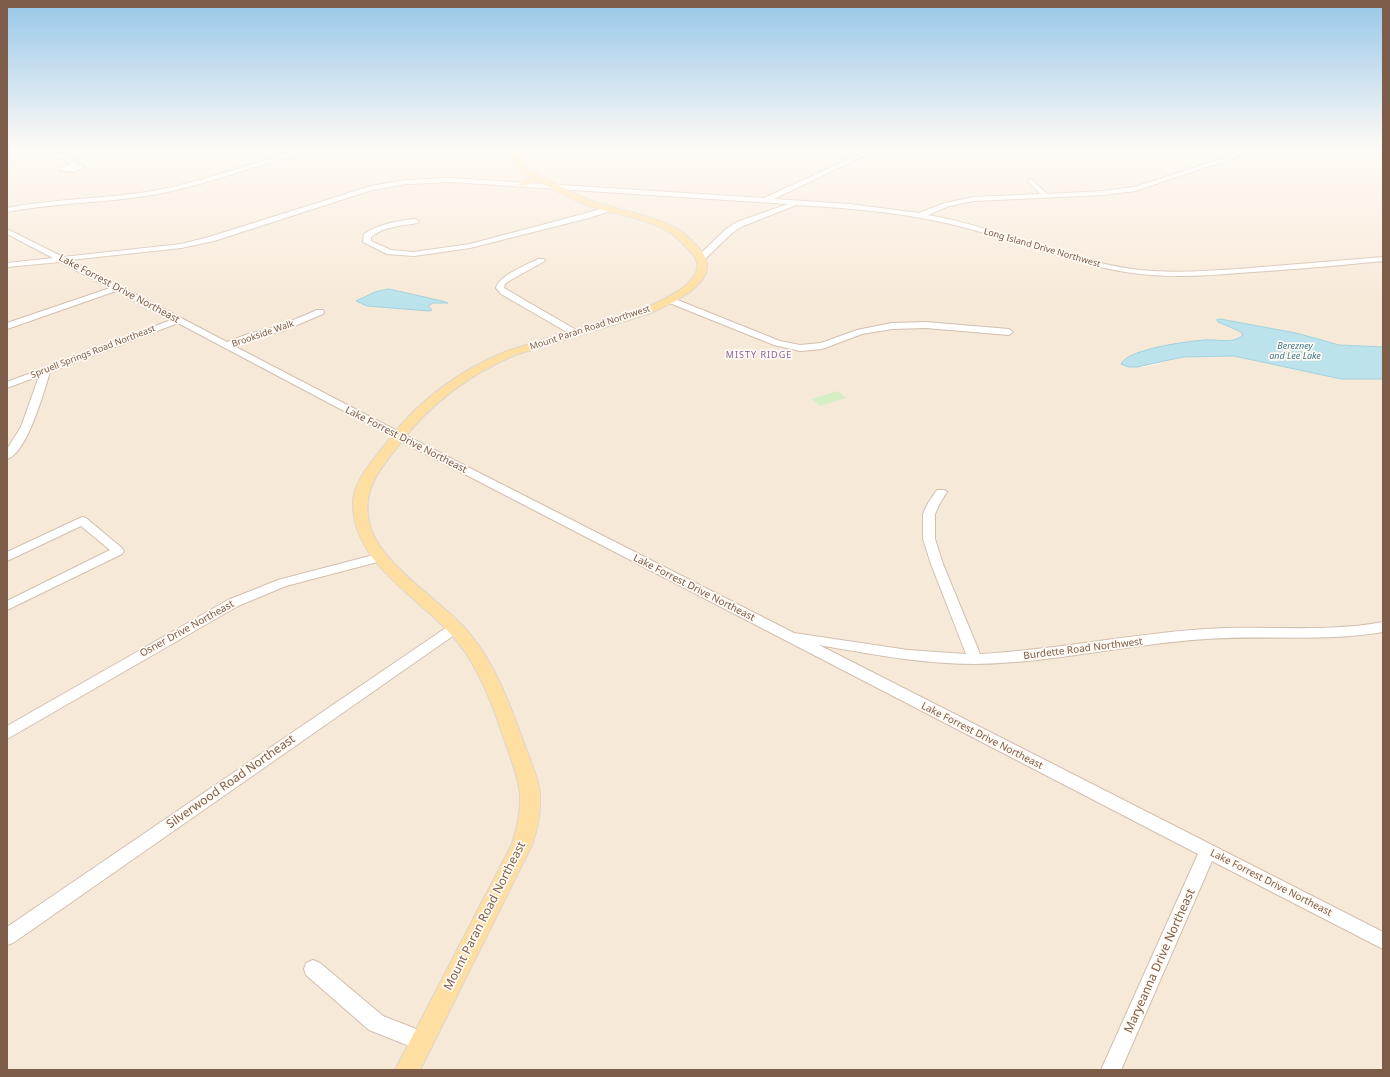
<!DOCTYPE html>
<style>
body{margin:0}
#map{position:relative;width:1390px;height:1077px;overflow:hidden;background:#fef7ea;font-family:"Noto Sans",sans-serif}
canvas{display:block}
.frame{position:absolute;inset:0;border:8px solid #7d5d4a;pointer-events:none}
</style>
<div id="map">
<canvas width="1390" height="1077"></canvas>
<div class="frame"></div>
</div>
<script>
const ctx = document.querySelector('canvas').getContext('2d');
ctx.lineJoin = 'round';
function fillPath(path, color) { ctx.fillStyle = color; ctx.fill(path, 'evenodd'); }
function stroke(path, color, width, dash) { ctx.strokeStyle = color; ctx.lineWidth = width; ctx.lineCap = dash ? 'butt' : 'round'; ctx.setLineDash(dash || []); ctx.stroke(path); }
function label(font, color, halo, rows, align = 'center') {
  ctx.font = font + ' "Noto Sans",sans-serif'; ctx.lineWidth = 3.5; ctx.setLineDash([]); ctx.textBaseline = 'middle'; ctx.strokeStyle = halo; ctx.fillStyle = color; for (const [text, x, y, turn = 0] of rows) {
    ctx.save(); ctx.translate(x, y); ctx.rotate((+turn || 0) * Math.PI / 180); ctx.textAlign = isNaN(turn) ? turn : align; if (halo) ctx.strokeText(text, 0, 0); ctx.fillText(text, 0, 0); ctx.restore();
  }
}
const residential = new Path2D(`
 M7,148H1383V347L1339,345L1285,331L1220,319L1217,320L1218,322L1239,331L1242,333V336L1234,340L1152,348L1124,366L1145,367L1183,357L1234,356L1341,379H1383V1070H7Z`);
const green = new Path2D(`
 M838,391L846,398L820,406L812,399Z`);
const water = new Path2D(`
 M389,289L442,301L448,303H433L428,306L432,310L429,311L367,306L356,301L375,292Z
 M1220,319L1296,333L1339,345L1383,347V379H1341L1234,356L1183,357L1137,367H1129L1121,364C1127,349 1189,341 1205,340C1217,339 1232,344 1242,336V333L1239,331L1218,322L1217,320Z`);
const minor = new Path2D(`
 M36,148C46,146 54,155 63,155C76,154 87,146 100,148L67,157L73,160L76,164L85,167L73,172L60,170V168L70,164L69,162Z
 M299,148H306C294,158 273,161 258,166C221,178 184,190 146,196C100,203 53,203 7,212V208C53,199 100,199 147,192C195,184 241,167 288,153Z
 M873,148H880L774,199L849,204L919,213L945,203L974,197L1040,194L1028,181L1031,179L1047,194L1103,191L1134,187L1227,157L1246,148H1252L1246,153L1231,159L1135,191L1103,195L974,201L949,206L928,215C997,227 1062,259 1132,269C1168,274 1203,271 1238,269C1287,265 1335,261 1383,257V261C1335,266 1286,270 1238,273C1203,276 1168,278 1132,273C1075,265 1022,242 966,228C911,213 853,208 795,205L794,206L743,226L732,233L705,259H702L698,257L699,255L726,229L737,222L788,204L451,182L406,184L372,190L214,241L181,248L70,260L227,342L248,334L277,327L317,310H323L324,312L323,314L283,331L254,338L234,346L403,434L794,633L908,650L966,654L931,564L923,539V514L928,503L937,490H945L947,492L940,503L935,514V539L943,564L980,654C1055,650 1130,634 1205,629C1265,625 1324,633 1383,622V632C1324,642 1265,635 1206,639C1128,644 1052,663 975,664C922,664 871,654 819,645L1383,932V949L1212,861L1121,1070H1101L1198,854L395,438L178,323L50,372C44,391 27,454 7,459V449L21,427L39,376L7,388V382L171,320L116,291L7,329V323L110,288L60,262L7,267V263L53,258L7,234V229L63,257L181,244L209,237L371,186L406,180L451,178L764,198Z
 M607,207H610V211L589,218L470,248L414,256L387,254L363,242L364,234C379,224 397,221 415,219L419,221L418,223C401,226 385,226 371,237V241L391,250L414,252L470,244L583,214Z
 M538,259H544L545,261L509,281L505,284L504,288L578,331L579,333L578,335H572L501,294L496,288C499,275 527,265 538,259Z
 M670,297L780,341L800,345L821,343L857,330L892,323L926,322L1009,329L1013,332L1009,335L926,328L892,329L862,334L822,349L800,351L774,345L667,302L666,300L667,298Z
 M82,517L86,518L122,548L124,551L122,554L7,610V601L110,550L81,526L7,561V552Z
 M381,553L385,554L387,557L385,560L286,586L238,606L7,739V726L228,600L278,580Z
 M455,623L460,625L462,628L460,631L13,943L7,945V927L450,625Z
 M313,960L320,963L383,1016L429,1034L432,1041L429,1048L422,1051L369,1030L306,975L304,969L306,963Z`);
const major = new Path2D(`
 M511,148H519C518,153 518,157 521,162C527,171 537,175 546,179C563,188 580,197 598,203C623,211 650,215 674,227C683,231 690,239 697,246C730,279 673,303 648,314L515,355C470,374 428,405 399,445C380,469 362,489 369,522C377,561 434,596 461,624C493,657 510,704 525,746C531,762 538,777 540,793C541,811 538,828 532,845L420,1070H395L512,844C517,828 521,812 520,795C519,778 512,763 507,747C493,707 479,663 448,631C413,594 353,561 353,503C353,481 375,458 387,442C418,401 460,370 507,351L647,307C667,298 716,277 690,251C684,245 679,239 672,234C647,217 614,215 586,205C569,198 553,190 537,181L525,186H519L518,184L530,178C519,171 509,162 511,148Z`);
const farStreetnames = [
 ["Long Island Drive Northwest",1042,248,16],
 ["Mount Paran Road Northwest",590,328,-18],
 ["Brookside Walk",263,334,-19],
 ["Spruell Springs Road Northeast",93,352,-21]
];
const farWaternames = [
 ["Berezney",1295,346],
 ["and Lee Lake",1295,356]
];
const farNeighbourhoodnames = [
 ["MISTY RIDGE",759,355]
];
const streetNames = [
 ["Lake Forrest Drive Northeast",119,289,28],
 ["Lake Forrest Drive Northeast",406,440,27],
 ["Lake Forrest Drive Northeast",694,588,27],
 ["Osner Drive Northeast",187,629,-29],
 ["Burdette Road Northwest",1083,649,-7],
 ["Lake Forrest Drive Northeast",982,736,27],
 ["Lake Forrest Drive Northeast",1271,883,27]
];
const nearStreetnames = [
 ["Silverwood Road Northeast",231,782,-35],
 ["Mount Paran Road Northeast",485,916,-63],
 ["Maryeanna Drive Northeast",1160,961,-66]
];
fillPath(residential, '#f7e9d8');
fillPath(green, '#d5eec6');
fillPath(water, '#bce3eb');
stroke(water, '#a1d2de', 1);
stroke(minor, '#d3bfae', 2);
stroke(major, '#ddd5d0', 2);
fillPath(minor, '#fff');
fillPath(major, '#ffdfa1');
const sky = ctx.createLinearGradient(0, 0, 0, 298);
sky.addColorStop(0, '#96c7e9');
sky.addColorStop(0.5, '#fffbf6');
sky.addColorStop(1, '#fffbf600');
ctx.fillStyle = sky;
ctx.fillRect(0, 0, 1390, 298);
label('9px', '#7d5d4a', '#fffaf3', farStreetnames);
label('italic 9px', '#3e7b8b', '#fffaf3', farWaternames);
ctx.letterSpacing = '1px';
label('9px', '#886298', '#fffaf3', farNeighbourhoodnames);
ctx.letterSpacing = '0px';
label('10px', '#7d5d4a', '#fffaf3', streetNames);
label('12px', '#7d5d4a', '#fffaf3', nearStreetnames);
</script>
